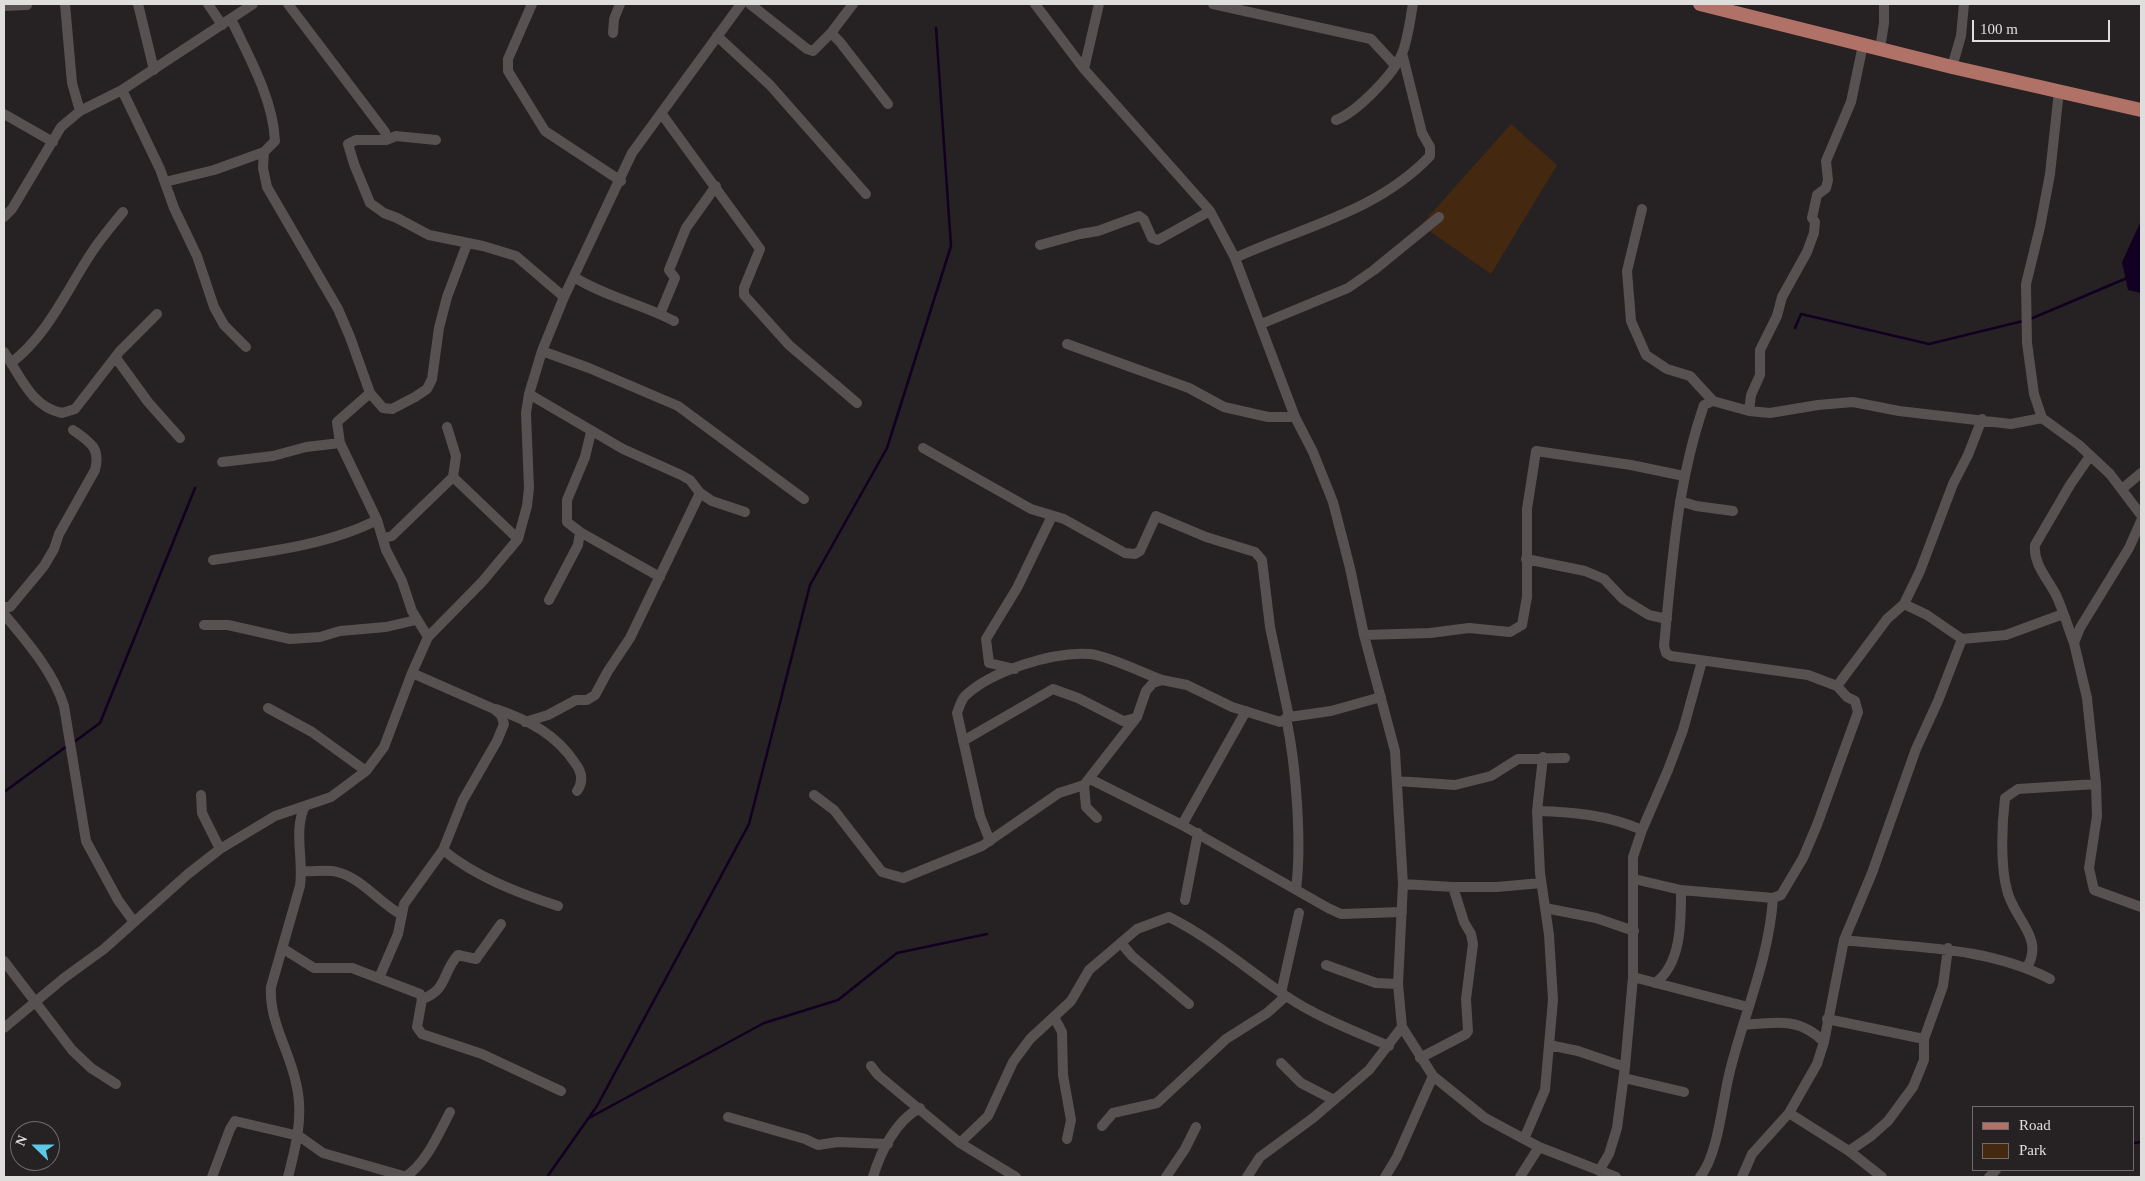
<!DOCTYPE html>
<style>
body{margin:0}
#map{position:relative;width:2145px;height:1181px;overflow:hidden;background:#262122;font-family:"Times New Roman",serif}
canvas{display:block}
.frame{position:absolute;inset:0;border:5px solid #e0dddd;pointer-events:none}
.legend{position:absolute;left:1972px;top:1106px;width:162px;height:65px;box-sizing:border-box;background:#262122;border:1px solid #706c6d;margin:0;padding:6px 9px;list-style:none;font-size:15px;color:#e0dddd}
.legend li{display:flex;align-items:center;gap:10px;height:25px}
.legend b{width:25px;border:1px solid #706c6d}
.north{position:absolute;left:10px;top:1121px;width:50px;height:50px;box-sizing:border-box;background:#262122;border:1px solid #706c6d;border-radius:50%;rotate:292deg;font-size:14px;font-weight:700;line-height:20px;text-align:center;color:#e0dddd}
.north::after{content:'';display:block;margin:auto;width:18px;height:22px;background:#5bc8e6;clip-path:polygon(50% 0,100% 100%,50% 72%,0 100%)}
.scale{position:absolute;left:1972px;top:20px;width:138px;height:22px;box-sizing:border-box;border:2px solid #e0dddd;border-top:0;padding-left:6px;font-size:15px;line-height:18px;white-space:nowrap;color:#e0dddd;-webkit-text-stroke:4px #262122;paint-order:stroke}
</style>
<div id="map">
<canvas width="2145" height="1181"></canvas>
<div class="frame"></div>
<ul class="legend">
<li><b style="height:6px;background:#b07166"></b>Road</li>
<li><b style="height:14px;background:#44280f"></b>Park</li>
</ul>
<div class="north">N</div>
<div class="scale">100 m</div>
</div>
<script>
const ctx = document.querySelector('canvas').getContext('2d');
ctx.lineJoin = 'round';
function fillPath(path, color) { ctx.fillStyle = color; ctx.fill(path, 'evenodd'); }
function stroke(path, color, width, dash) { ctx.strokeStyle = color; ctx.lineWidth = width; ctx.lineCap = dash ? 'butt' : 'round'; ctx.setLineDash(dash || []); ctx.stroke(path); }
const green = new Path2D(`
 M1511,124L1557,165L1491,274L1421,225Z`);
const water = new Path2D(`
 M2141,221V293L2128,290L2122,262Z`);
const stream = new Path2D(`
 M2028,320L2127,278
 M1795,328L1801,314L1929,344L2023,321
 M74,742L100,723L195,488
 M4,792L67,746
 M589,1118L764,1023L838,1000L897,953L987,934
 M2134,1143L2141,1142
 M547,1177L597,1106L749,824L810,585L887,448L951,246L936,28`);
const minor = new Path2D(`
 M65,4L72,83L80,111
 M138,4L154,70
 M208,4L222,25
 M288,4L385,132L386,140
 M532,4L508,59V71L545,131L621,181
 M750,4L807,49L813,51L831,33L853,4
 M1035,4L1084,69L1210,211L1235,258L1295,417L1313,452L1333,502L1350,568L1364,635L1395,751L1403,884L1398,984L1402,1027L1433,1076L1485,1118L1539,1147L1616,1177
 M1213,4L1371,39L1395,65
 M4,6L27,5
 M231,19C249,57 273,99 275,141L264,152L263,168L267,187L338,309L350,337L370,393L337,422L340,443L377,520L386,550L402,581L412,611L428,637
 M613,33L614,19L620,4
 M831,33L840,42L888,104
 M717,36L770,85L866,194
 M1880,49L1884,23V4
 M1952,67L1961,36L1964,4
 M1084,69L1099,4
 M122,90L160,169L174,208L197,256L214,307L224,325L246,347
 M2059,91L2050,174L2040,227L2026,284L2027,343L2034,394L2042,418L2079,445L2110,474L2141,515
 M661,113L760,249L744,288V295L789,345L857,403
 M4,114L53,142
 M1336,120C1357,112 1393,75 1402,54C1408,39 1410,20 1413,4
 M436,140L396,136L386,140H356L348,144L354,164L370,203L384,213L397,218L429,235L483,246L516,256L564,297
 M165,182L214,170L264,152
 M1642,209L1627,271L1631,321L1646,355L1667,369L1690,376L1713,401
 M4,217L12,209L61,127L80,111L122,90L253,4
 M1040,245L1080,234L1098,231L1139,216L1144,220L1152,238L1158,240L1210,211
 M1235,258C1302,227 1377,212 1430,156V147L1422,133L1402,53
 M574,277C606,297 642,304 674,321
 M660,314L675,278L669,270L686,228L716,186
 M1261,324L1348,288L1374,270L1439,217
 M1067,344L1189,388L1224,407L1268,417H1295
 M542,351L589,368L678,406L804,499
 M4,352C20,375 31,407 62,413L75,409L120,351L157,314
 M116,358L148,402L180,438
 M11,363C49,334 68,287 94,249C103,236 113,224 123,212
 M370,393L383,408L392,409L415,397L427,389L432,379L439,328L447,297L467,244
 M529,394L623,449L681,475L690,480L700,493L712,501L745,512
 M1749,411L1751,395L1760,375V350L1777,316L1782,297L1807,252L1814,233L1815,222L1812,218L1817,195L1826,188L1828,180L1826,161L1851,102L1863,45
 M591,432L585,457L567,500V522L580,532L660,577
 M923,448L1031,509L1064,519L1125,553L1135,554L1140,551L1156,516L1206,537L1255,552L1262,560L1270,627L1289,717
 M222,462L273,456L306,447L340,443
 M453,477L518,539
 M2122,489L2141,473
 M1680,501L1696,506L1733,511
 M2141,521L2129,548L2080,628L2074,643L2087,698L2096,784L2097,816L2089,868L2094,890L2141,907
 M384,538L392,536L453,477L456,456L447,427
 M1526,559L1585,571L1604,579L1623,599L1649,615L1667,619
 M213,560C267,552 328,545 377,520
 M549,600L578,545L580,532
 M1904,604L1927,615L1962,639L2006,635L2063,614
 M4,607H10L44,566L54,549L59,534L95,470C101,448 90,442 73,430
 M4,614C27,642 53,671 64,706L86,841L118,900L134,922
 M204,625H228L290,639L320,637L340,631L386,627L416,620
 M1364,635L1430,633L1469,628L1510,632L1522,625L1527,597V509L1536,451L1631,465L1684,476
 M2074,643C2068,627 2063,610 2056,595C2048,579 2033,564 2035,545L2070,485L2090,456
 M1015,669L989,663L986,639L1017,588L1052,516
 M1837,686L1887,619L1904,604L1920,571L1953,484L1968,455L1982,419
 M268,708L312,732L366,771
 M496,709C528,720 556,734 575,763C582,772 584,781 577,791
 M1286,718C1296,764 1302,843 1296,889
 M525,722L548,715L576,700H587L595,695L608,671L630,638L700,493
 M963,741L1053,689L1078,698L1123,721L1136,718
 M1090,779L1182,825L1328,908L1341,914L1402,912
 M1397,781L1455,785L1491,776L1518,759L1565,758
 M201,795L202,813L220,849
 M814,795L834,810L882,872L903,878L982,846L1059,793L1084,785
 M1537,811C1574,812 1608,815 1642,830
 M1097,818L1086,807L1084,785L1137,717L1146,691L1153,683L1162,680L1187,685L1232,707L1280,722L1289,717L1331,711L1381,697
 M1182,825L1246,711
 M990,841L980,816L957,713C959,708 961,700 965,696C991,671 1054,651 1090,654C1109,656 1143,673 1162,680
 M443,850C476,877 518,893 558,906
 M302,871C313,872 327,869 337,872C362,878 379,903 402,915
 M1634,879L1681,890L1773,898L1781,895L1803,858L1817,825L1858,712L1855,701L1847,697L1837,686L1808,675L1671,656L1666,653L1664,646C1672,564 1677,483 1704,405L1713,401L1749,411L1770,413L1818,405L1853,402L1899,411L2011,424L2042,418
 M1403,884L1453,887H1497L1541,883
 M1185,900L1198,833
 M1545,908L1596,918L1634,931
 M1844,940C1913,948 1986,946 2050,979
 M1121,943L1132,956L1189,1004
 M282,948L314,968H352L420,994L422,999L417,1027L422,1034L482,1054L561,1091
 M4,961L72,1050L91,1068L116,1084
 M1326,965L1376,983L1398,984
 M2027,967C2045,938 2013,918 2007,890C2000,865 2002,823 2005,798L2018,789L2096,784
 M1633,977L1748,1007
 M379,978L398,934L404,904L443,850L463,800L497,741L504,724L501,715L494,709L412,673
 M1655,983C1682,964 1681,920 1681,890
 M1281,993L1299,913
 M422,999C448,990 442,972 458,955L476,959L501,924
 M1054,1017L1062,1032L1063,1075L1071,1120L1067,1139
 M1827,1019L1924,1039
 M1743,1025C1775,1022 1800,1017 1824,1042
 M4,1028L64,978L104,949L188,874L220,849L275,816L331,797L366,771L384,747L412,673L428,637L482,582L518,539L527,506L529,488L526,413L529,394L542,351L564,297L632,153L741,4
 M1549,1045L1578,1051L1625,1067
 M1420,1058L1466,1034L1468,1031L1466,999L1473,944L1471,934L1464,922L1453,887
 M1281,1063L1301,1083L1334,1100
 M871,1066L878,1075L960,1143L1016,1177
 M1624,1078L1684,1092
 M1789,1113L1849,1151L1882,1177
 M728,1117L805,1139L818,1145L838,1142L888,1144
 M1102,1126L1113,1113L1157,1103L1226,1039L1267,1013L1286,996
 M1524,1139L1545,1090L1553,1000L1549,935L1540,873L1537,811L1543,757
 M960,1143L988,1116L1013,1062L1030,1039L1071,1001L1089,970L1137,929L1169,917C1211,938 1247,969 1286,996C1317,1017 1354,1031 1389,1046
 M1849,1151L1871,1136L1888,1121L1913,1087L1924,1060V1039L1943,986L1948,948
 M1599,1171L1609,1154L1617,1128L1625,1067L1633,977V857L1642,830L1668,770L1683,730L1702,661
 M212,1177L230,1129L235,1121L299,1136L323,1153L407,1177
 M288,1177C296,1146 304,1115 296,1083C289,1049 269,1022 271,987L300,886C304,860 293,830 305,806
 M405,1177C426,1164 439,1133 450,1112
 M873,1177C880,1153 896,1120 920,1108
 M1166,1177L1185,1149L1196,1127
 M1247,1177L1260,1157L1313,1118L1369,1070L1402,1027
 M1385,1177L1397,1157L1433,1076
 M1520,1177L1539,1147
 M1700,1177C1718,1155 1722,1104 1729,1075C1743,1016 1769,960 1773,898
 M1742,1177L1752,1154L1789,1113L1817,1064L1824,1042L1844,940L1872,873L1916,749L1938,701L1962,639
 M1989,1177L1996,1170`);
const major = new Path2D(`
 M1700,4L1952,67L2141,110`);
fillPath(green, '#44280f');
fillPath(water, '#110021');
stroke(stream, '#110021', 2.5);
stroke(minor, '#575152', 10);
stroke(major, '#b07166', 14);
</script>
